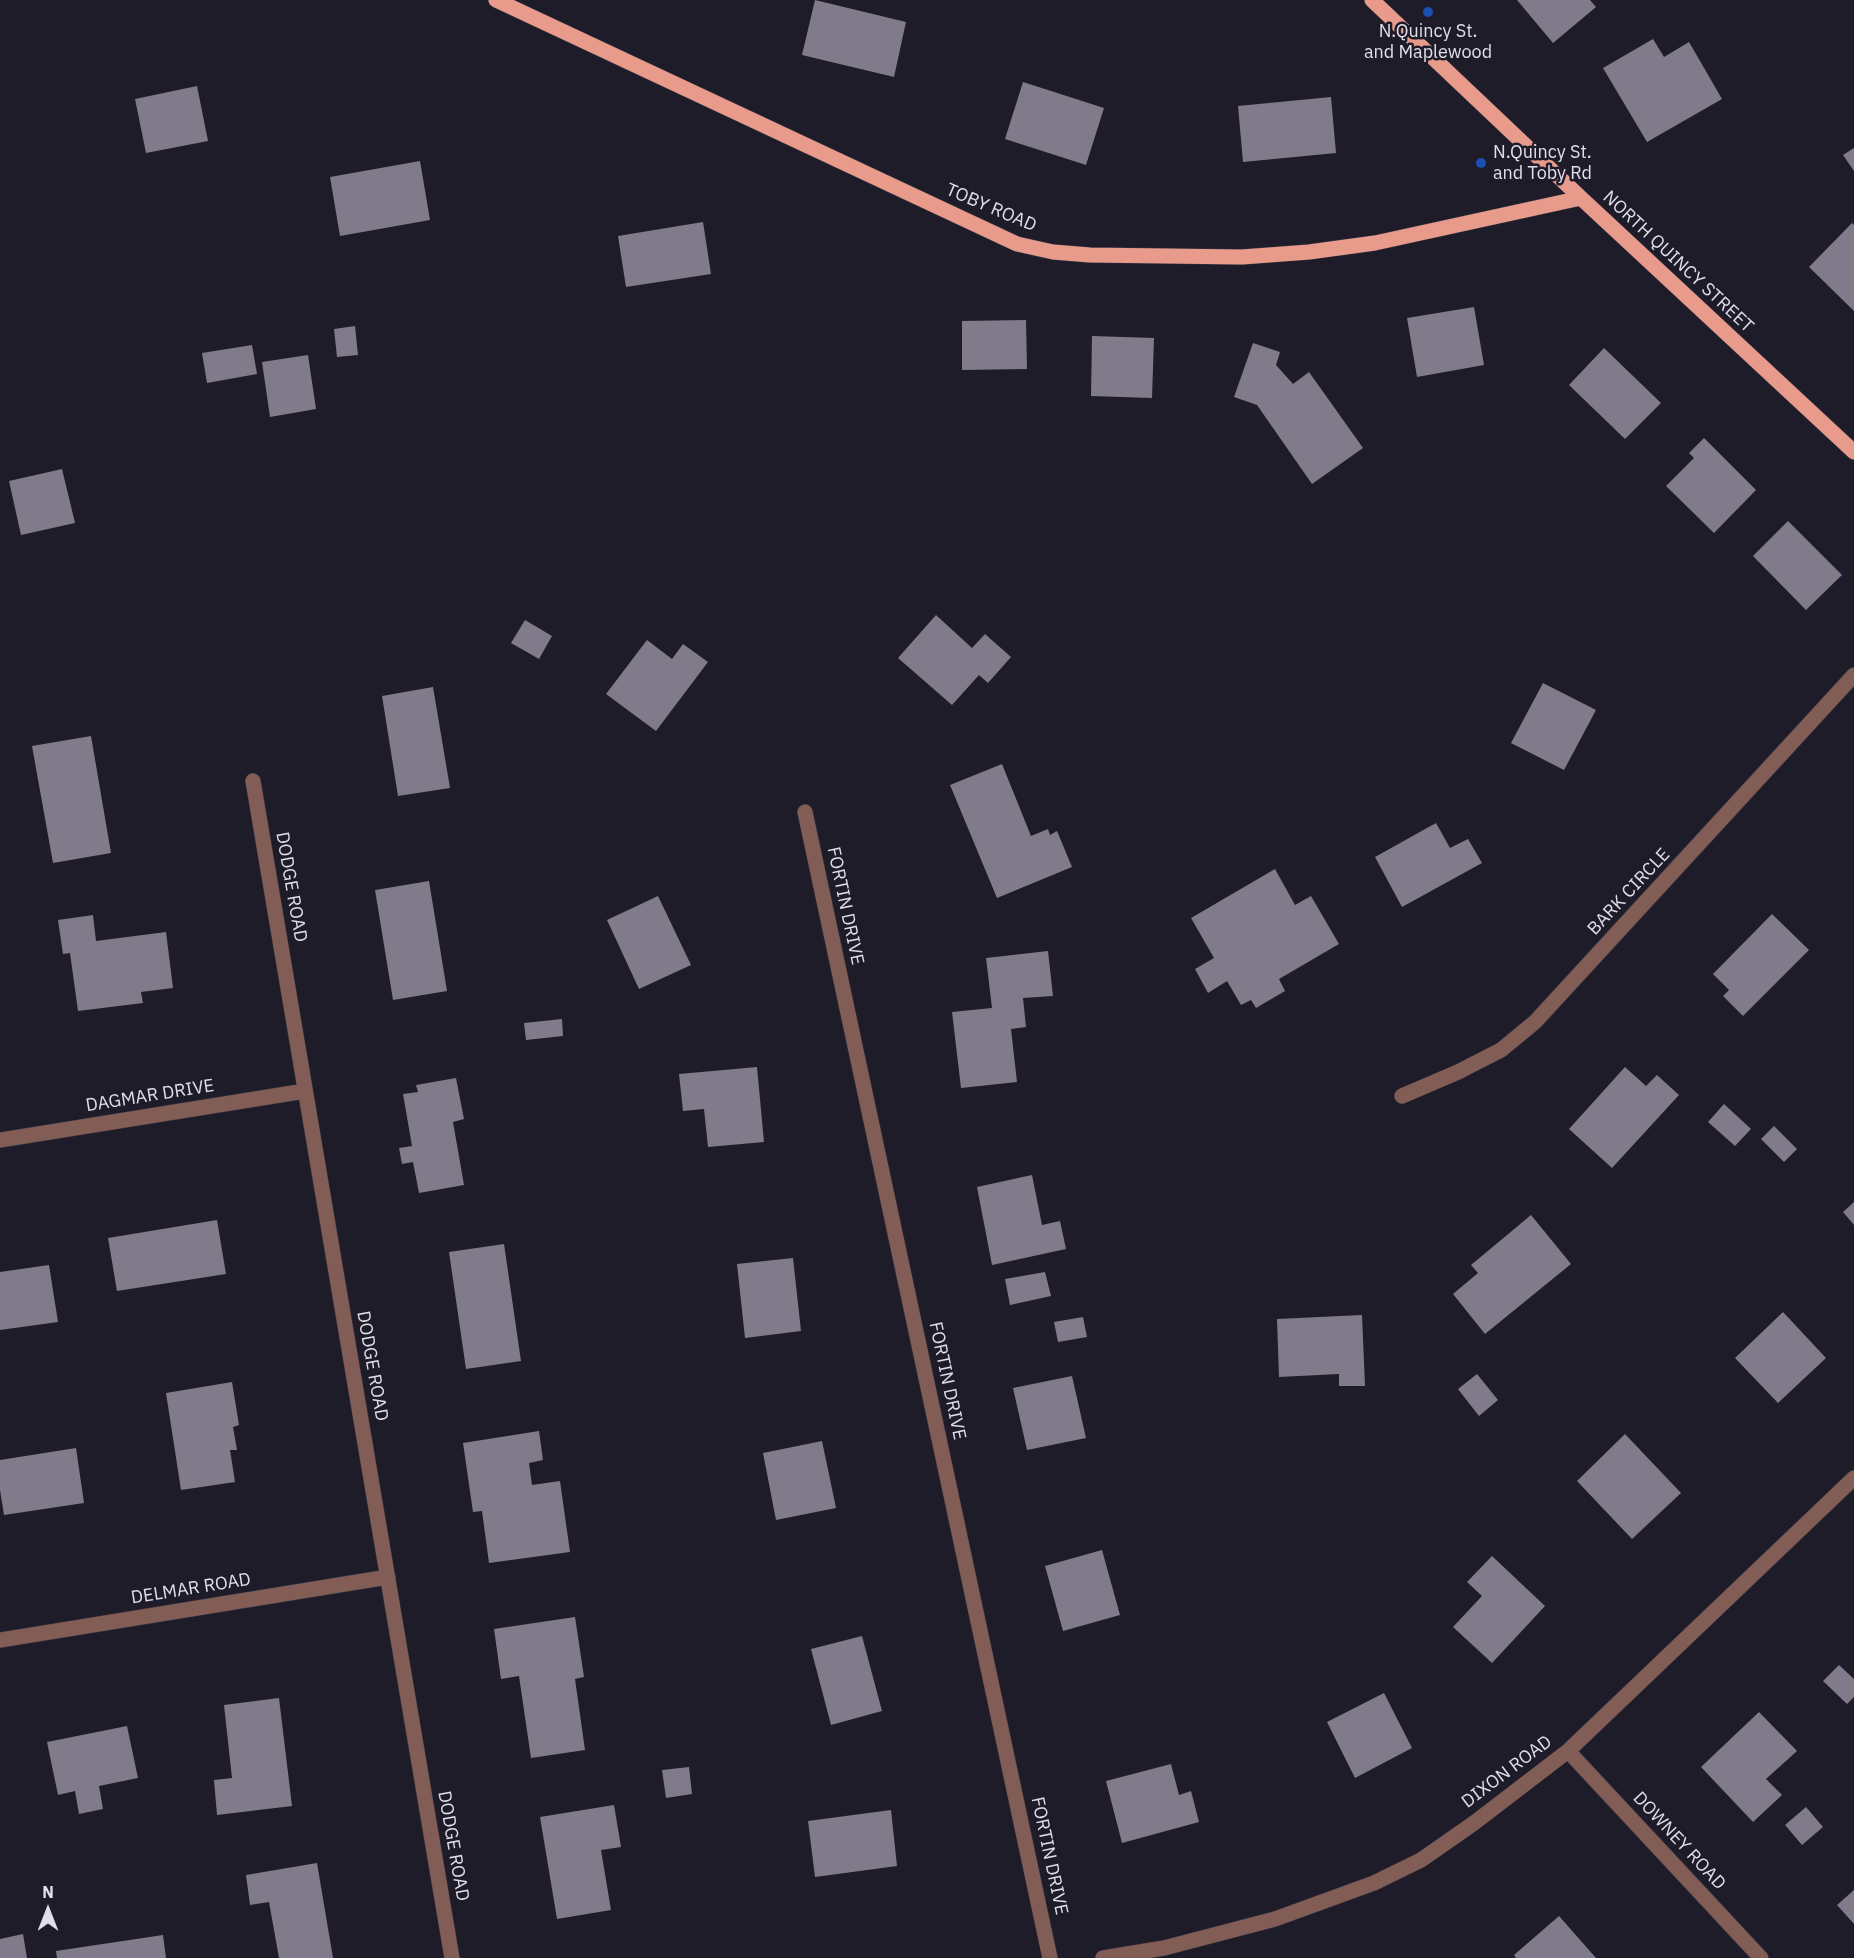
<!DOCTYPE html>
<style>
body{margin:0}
#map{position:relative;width:1854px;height:1958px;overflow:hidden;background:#1f1c2a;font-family:"IBM Plex Sans",sans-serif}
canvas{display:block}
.north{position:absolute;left:18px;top:1880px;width:60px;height:60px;-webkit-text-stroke:4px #1f1c2a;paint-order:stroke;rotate:0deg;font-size:16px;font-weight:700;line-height:24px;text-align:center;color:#e0dee8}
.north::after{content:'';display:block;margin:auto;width:21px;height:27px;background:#e0dee8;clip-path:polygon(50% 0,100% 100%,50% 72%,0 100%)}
</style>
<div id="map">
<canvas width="1854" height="1958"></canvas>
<div class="north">N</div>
</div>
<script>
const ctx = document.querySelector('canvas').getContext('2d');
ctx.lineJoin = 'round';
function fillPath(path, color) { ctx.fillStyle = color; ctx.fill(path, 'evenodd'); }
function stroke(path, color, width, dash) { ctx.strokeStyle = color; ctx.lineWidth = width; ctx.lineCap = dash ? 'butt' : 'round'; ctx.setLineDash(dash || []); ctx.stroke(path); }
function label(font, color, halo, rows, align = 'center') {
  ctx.font = font + ' "IBM Plex Sans",sans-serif'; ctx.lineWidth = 5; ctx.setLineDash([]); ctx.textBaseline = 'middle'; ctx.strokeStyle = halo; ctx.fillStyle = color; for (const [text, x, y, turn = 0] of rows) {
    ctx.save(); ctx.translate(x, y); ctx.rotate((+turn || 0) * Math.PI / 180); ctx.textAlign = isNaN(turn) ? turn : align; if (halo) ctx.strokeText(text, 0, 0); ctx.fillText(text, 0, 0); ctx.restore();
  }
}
const building = new Path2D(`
 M815,0L906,22L894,77L802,55Z
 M1517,0H1590L1596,7L1553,43Z
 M1653,39L1664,57L1689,42L1722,99L1647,142L1603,68Z
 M1023,82L1104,108L1086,165L1005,139Z
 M197,86L208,141L146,153L135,99Z
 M1331,97L1336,153L1243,162L1238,106Z
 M1854,148V171L1843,155Z
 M420,161L430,220L340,236L330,177Z
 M703,222L711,274L626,287L618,236Z
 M1852,223L1854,225V311L1809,267Z
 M1474,307L1484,365L1417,377L1407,318Z
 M1026,320L1027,369L962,370V321Z
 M355,326L358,355L337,357L334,329Z
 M1092,336L1154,338L1152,398L1091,396Z
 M1253,343L1280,352L1276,365L1293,384L1309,372L1363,448L1312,484L1257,405L1234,397Z
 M252,345L257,374L207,383L202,353Z
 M1604,348L1661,403L1625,439L1569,385Z
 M308,355L316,409L270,417L262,362Z
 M1704,438L1756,490L1714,533L1666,486L1694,458L1689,453Z
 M62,469L75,523L21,535L9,481Z
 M1788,521L1842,575L1806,610L1753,556Z
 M936,615L972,648L985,634L1011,657L988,683L979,675L952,705L898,658Z
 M525,620L552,636L539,659L511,643Z
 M647,640L672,659L683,644L708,662L656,731L606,694Z
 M1543,683L1596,710L1564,770L1511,743Z
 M433,687L450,788L398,796L382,696Z
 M91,736L111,853L53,863L32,746Z
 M1002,764L1031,836L1048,829L1050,835L1057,831L1072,867L997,898L950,785Z
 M1436,823L1450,848L1468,839L1482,863L1402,907L1375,857Z
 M1275,869L1295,905L1311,896L1339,944L1279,979L1285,991L1256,1008L1251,1000L1241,1005L1227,981L1208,993L1195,969L1214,958L1191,918Z
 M429,881L447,991L393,1000L375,890Z
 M658,896L691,965L639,989L607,920Z
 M1772,914L1809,950L1743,1016L1723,996L1729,990L1713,974Z
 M93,915L96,941L166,932L173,988L141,992L143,1003L78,1011L70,953L63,954L58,920Z
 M1048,951L1053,996L1023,998L1026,1027L1011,1029L1017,1082L961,1088L952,1012L992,1008L986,958Z
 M562,1019L563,1036L526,1040L524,1023Z
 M757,1067L764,1142L708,1147L704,1109L683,1111L679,1074Z
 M1625,1067L1646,1086L1657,1075L1679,1095L1612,1168L1569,1129Z
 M456,1078L464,1119L453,1122L464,1185L419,1193L413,1162L402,1164L399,1148L412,1146L403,1094L418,1092L416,1085Z
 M1724,1104L1751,1129L1735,1146L1708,1122Z
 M1774,1126L1797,1149L1784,1162L1761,1139Z
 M1032,1175L1042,1225L1060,1221L1066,1249L992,1265L977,1187Z
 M1854,1202V1225L1843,1212Z
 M1531,1215L1571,1264L1485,1334L1453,1294L1478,1273L1471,1265Z
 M217,1220L226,1274L117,1291L108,1238Z
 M504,1244L521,1361L466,1369L449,1252Z
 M793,1258L801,1331L745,1338L737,1264Z
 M49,1265L58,1322L0,1330V1272Z
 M1045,1272L1051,1296L1010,1305L1005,1279Z
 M1783,1312L1826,1358L1778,1403L1735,1358Z
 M1362,1315L1365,1386H1339V1374L1279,1377L1277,1319Z
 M1083,1317L1087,1337L1058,1342L1054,1322Z
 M1477,1374L1498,1400L1479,1416L1458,1389Z
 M1072,1376L1086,1438L1027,1450L1013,1388Z
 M232,1382L239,1425L233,1427L237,1450H230L235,1482L181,1490L166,1393Z
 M539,1431L543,1460L529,1463L532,1485L560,1481L570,1552L489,1563L482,1511L473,1512L463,1443Z
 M1625,1434L1681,1493L1632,1539L1577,1481Z
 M822,1441L836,1508L776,1520L763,1453Z
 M76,1448L84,1503L4,1515L0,1490V1460Z
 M1102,1550L1120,1615L1063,1631L1045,1566Z
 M1492,1556L1545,1606L1492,1663L1453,1627L1482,1596L1467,1582Z
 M575,1617L584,1677L575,1679L585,1750L531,1758L519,1676L501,1679L494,1629Z
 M862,1636L882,1711L831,1725L811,1649Z
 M1839,1665L1854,1679V1697L1847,1704L1823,1681Z
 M1384,1693L1412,1748L1355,1778L1327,1722Z
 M279,1698L292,1806L217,1815L214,1780L232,1778L224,1705Z
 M1759,1712L1797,1751L1766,1779L1782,1795L1753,1822L1701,1767Z
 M127,1726L138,1778L99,1786L103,1809L79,1814L75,1791L58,1795L47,1742Z
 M1171,1764L1179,1795L1191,1791L1199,1822L1122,1843L1106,1781Z
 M689,1767L692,1794L666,1798L662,1770Z
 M614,1805L621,1847L601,1850L611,1910L557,1919L540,1817Z
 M1806,1807L1823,1827L1802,1845L1785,1825Z
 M891,1810L897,1866L815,1877L808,1821Z
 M317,1863L333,1958H279L269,1902L250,1905L246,1875Z
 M1854,1890V1924L1837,1905Z
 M1559,1916L1596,1958H1516L1514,1955Z
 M23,1934L27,1958H0V1939Z
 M163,1935L166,1958H57L56,1951Z`);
const minor = new Path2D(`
 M253,781L452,1958
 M805,812L1050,1958
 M1402,1096L1458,1072L1501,1050L1535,1022L1854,675
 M0,1140L305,1091
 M0,1640L388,1577
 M1568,1751L1761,1958
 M1103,1958L1164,1948L1275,1919L1374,1883L1421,1860L1474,1823L1568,1751L1854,1478`);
const major = new Path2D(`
 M496,0L1017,244L1053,252L1090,255L1242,257L1309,252L1375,243L1581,198
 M1372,0L1581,198L1854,452`);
const markers = [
 [1428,12,6,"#1a4fb4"],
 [1481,163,6,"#1a4fb4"]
];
const poiNames = [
 ["N.Quincy St.",1428,32],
 ["and Maplewood",1428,53],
 ["N.Quincy St.",1493,153,"left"],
 ["and Toby Rd",1493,174,"left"]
];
const streetNames = [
 ["TOBY ROAD",991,208,23],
 ["NORTH QUINCY STREET",1678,262,43],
 ["DODGE ROAD",291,887,80],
 ["BARK CIRCLE",1629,892,-47],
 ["FORTIN DRIVE",845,906,78],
 ["DAGMAR DRIVE",150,1096,-9],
 ["DODGE ROAD",372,1366,80],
 ["FORTIN DRIVE",947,1381,78],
 ["DELMAR ROAD",191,1589,-9],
 ["DIXON ROAD",1507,1772,-37],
 ["DOWNEY ROAD",1679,1841,47],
 ["DODGE ROAD",453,1846,80],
 ["FORTIN DRIVE",1049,1856,78]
];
fillPath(building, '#817a8b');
stroke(minor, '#3a3745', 16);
stroke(major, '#3a3745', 16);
stroke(minor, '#825d55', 15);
stroke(major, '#e89b8b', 15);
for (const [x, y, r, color] of markers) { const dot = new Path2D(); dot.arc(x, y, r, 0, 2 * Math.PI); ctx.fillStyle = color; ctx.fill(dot); stroke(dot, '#1f1c2a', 2); }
label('18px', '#e0dee8', '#1f1c2a', poiNames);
label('18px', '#e0dee8', '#1f1c2a', streetNames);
</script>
